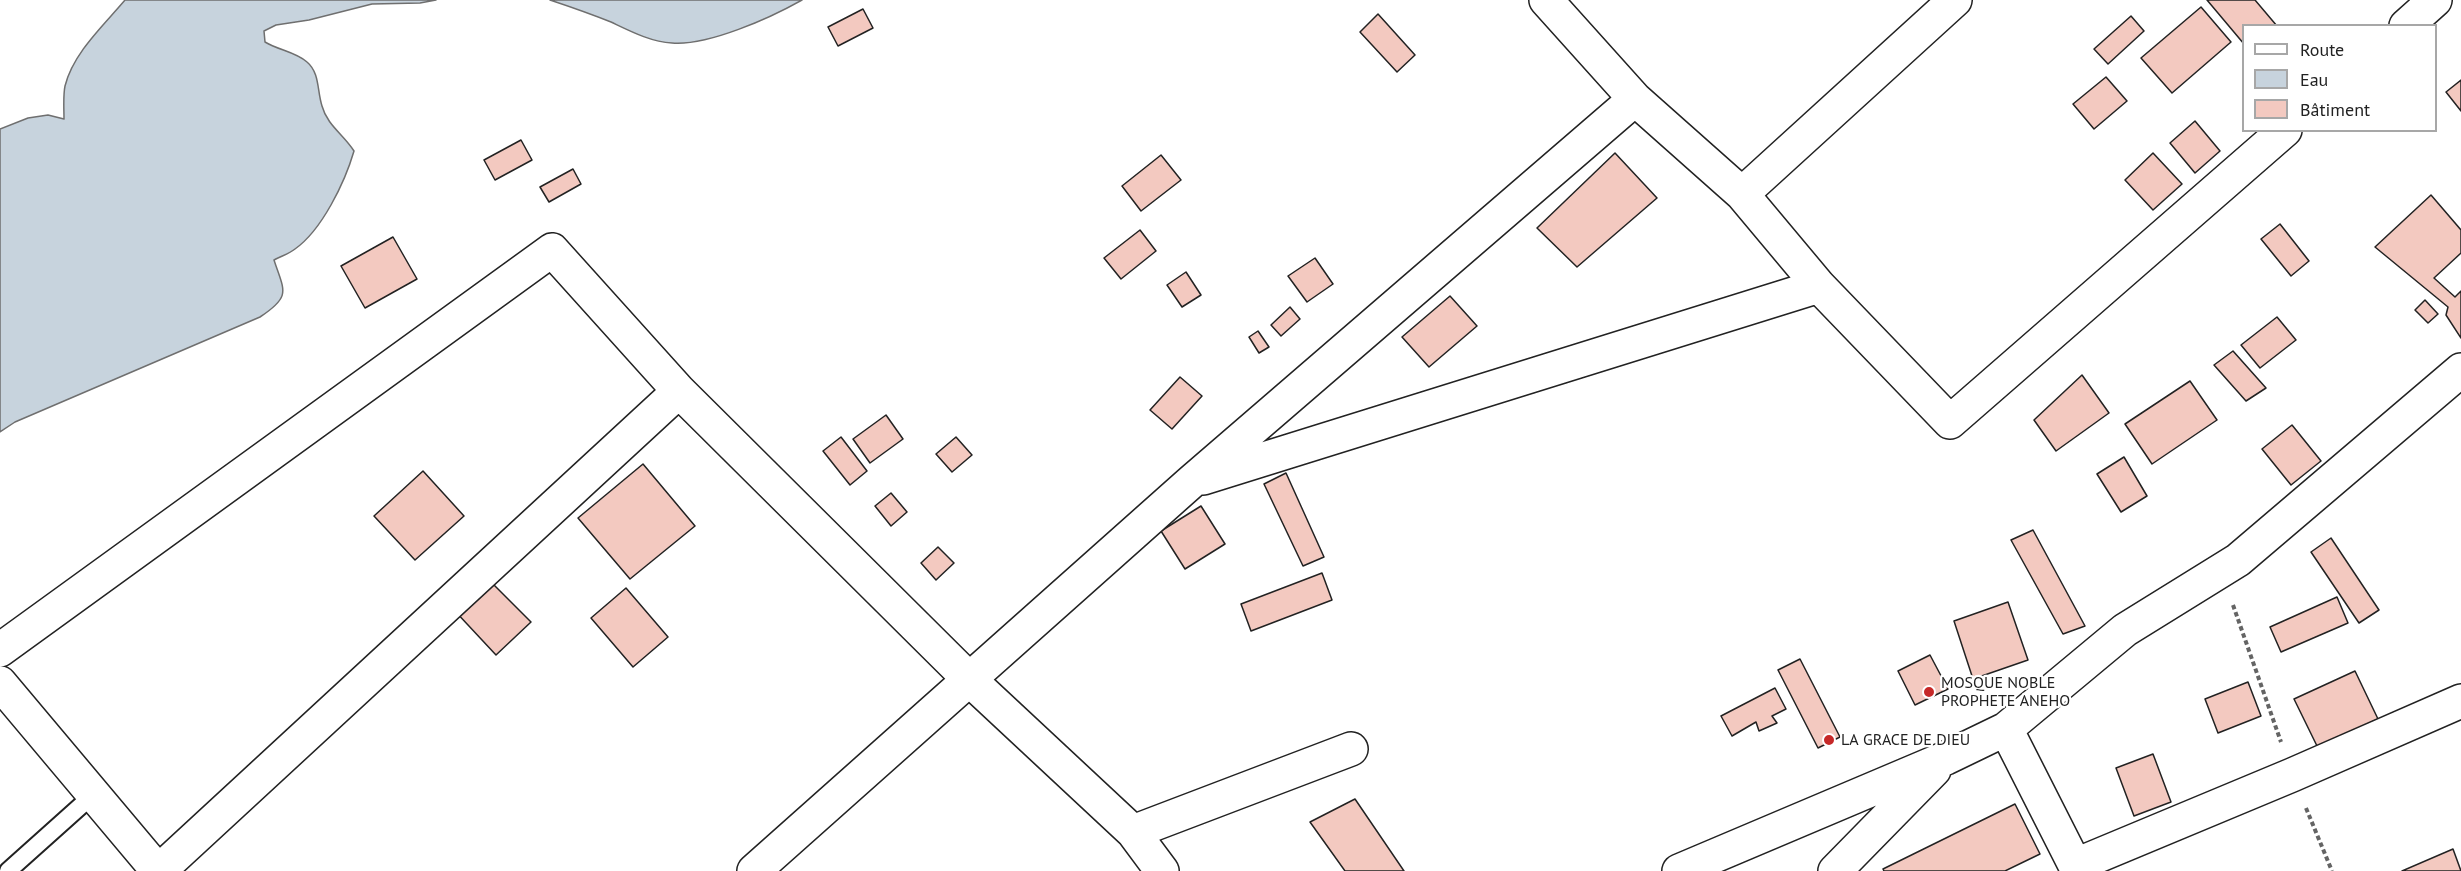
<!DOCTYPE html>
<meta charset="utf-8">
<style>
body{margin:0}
#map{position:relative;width:2461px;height:871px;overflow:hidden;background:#fff;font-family:"PT Sans",sans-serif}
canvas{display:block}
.legend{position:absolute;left:2242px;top:24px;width:195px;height:108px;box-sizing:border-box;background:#fff;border:2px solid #a7a7a7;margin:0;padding:8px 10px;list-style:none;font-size:18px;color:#222}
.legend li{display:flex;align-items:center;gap:12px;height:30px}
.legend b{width:30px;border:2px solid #a7a7a7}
</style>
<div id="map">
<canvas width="2461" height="871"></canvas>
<ul class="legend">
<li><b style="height:8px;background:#fff"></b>Route</li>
<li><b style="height:16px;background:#c7d3dd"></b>Eau</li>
<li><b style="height:16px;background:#f3c9c0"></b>Bâtiment</li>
</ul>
</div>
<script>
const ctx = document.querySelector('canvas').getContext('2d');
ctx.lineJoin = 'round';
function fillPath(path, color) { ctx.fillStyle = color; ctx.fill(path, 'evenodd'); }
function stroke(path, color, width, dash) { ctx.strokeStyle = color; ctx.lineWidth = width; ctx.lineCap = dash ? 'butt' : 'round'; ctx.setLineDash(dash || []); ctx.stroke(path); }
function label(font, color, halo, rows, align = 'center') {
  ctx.font = font + ' "PT Sans",sans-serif'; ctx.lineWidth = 4.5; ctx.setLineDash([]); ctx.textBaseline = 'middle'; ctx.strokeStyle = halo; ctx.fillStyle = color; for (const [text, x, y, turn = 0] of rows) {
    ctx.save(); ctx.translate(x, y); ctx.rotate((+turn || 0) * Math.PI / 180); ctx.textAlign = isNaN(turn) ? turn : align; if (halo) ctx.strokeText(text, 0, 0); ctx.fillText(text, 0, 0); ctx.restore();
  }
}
const water = new Path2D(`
 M125,0H436L420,3L372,4L309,20L276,25L264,31L265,42C278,50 296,52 307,62C320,73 317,91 322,106C327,125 344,135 354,151C345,182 322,230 295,249C289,254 281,256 274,260C284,291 292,296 260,317L15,422L0,432V129L28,118L48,115L64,119C64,109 63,96 65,86C73,53 104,25 125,0Z
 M550,0H802C770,18 708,46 672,43C651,42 630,31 611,22C591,14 571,7 550,0Z`);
const building = new Path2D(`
 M2207,0H2255L2277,26H2244V44Z
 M2201,7L2231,42L2172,93L2141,58Z
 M863,9L873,28L838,46L828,27Z
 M1378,14L1415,55L1397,72L1360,32Z
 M2131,16L2144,31L2108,64L2094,49Z
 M2106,77L2127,101L2094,129L2073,104Z
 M2461,80V111L2446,92Z
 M2195,121L2220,151L2195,173L2170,143Z
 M521,140L532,160L495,180L484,160Z
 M1615,153L1657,198L1577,267L1537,228Z
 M2153,153L2182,184L2153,210L2125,180Z
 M1161,155L1181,180L1141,211L1122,186Z
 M573,169L581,184L549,202L540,187Z
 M2431,195L2461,230V253L2434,278L2455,297L2461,291V338L2446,315L2448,307L2375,247Z
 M2280,224L2309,261L2291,276L2261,239Z
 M1140,230L1156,251L1121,279L1104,258Z
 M393,237L417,279L365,308L341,266Z
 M1315,258L1333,284L1307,302L1288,276Z
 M1186,272L1201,295L1182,307L1167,285Z
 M1450,296L1477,326L1429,367L1402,337Z
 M2425,300L2438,314L2428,323L2415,310Z
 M1290,307L1300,319L1281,336L1271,325Z
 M2277,317L2296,340L2260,368L2241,345Z
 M1258,331L1269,347L1259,353L1249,337Z
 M2233,351L2266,388L2246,401L2214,365Z
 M2082,375L2109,413L2056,451L2034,420Z
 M1180,377L1202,396L1172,429L1150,410Z
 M2190,381L2217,420L2152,464L2125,424Z
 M886,415L903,439L870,463L853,439Z
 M2292,425L2321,461L2291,485L2262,449Z
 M841,437L867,471L850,485L823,451Z
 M956,437L972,455L952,472L936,454Z
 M2124,457L2147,496L2121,512L2097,474Z
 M643,464L695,526L630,579L578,518Z
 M423,471L464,516L415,560L374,516Z
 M1286,473L1324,557L1303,566L1264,484Z
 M891,493L907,512L891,526L875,506Z
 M1201,506L1225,544L1185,569L1161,531Z
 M2033,530L2085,626L2063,634L2011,540Z
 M2331,538L2379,610L2359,623L2311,552Z
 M938,547L954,563L936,580L921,563Z
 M1322,573L1332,600L1251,631L1241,604Z
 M488,579L531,622L496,655L454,610Z
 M626,588L668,637L633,667L591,618Z
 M2337,597L2348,623L2281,652L2270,627Z
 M2008,602L2028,660L1973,679L1954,621Z
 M1930,655L1948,689L1915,705L1898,671Z
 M1800,659L1840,737L1818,748L1778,670Z
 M2355,671L2378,719L2318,748L2294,699Z
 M2248,682L2261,716L2218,733L2205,699Z
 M1775,688L1786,709L1772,716L1777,723L1759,731L1756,722L1732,736L1721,716Z
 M2153,754L2171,802L2134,816L2116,768Z
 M1355,799L1404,871H1345L1310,822Z
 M2015,804L2040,854L2005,871H1884L1883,869Z
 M2453,849L2461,871H2402Z`);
const path = new Path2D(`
 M2233,605L2281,742
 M2306,808L2332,871`);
const lane = new Path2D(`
 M8,871L94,794`);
const street = new Path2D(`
 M1546,0L1635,99L1742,194L1819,286L1950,422L2285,130
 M2406,26L2435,0
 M1742,194L1955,0
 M1203,478L1819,286
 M0,650L552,250L679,391L970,680L1133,832L1162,871
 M0,683L158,871
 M2006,729L2078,871
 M1133,832L1351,749
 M2076,865L2292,775L2461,701
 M159,871L679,391
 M754,871L1191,482L1635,99
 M1679,871L1946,758L2006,729L2125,630L2238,560L2461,370
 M1835,871L1934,770`);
const markers = [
 [1929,692,6,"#c62828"],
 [1829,740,6,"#c62828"]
];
const poiNames = [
 ["MOSQUE NOBLE",1941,683],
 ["PROPHETE ANEHO",1941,701],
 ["LA GRACE DE DIEU",1841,740]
];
fillPath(water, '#c7d3dd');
stroke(water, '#6f6f6f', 1.5);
fillPath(building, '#f3c9c0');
stroke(building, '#222', 1.5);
stroke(lane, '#222', 20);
stroke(street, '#222', 36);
stroke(path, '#646464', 4, [4.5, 3]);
stroke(lane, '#fff', 16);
stroke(street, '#fff', 33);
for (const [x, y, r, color] of markers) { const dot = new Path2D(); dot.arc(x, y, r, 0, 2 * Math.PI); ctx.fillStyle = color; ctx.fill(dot); stroke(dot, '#fff', 2); }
label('16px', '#222', '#fff', poiNames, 'left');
</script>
